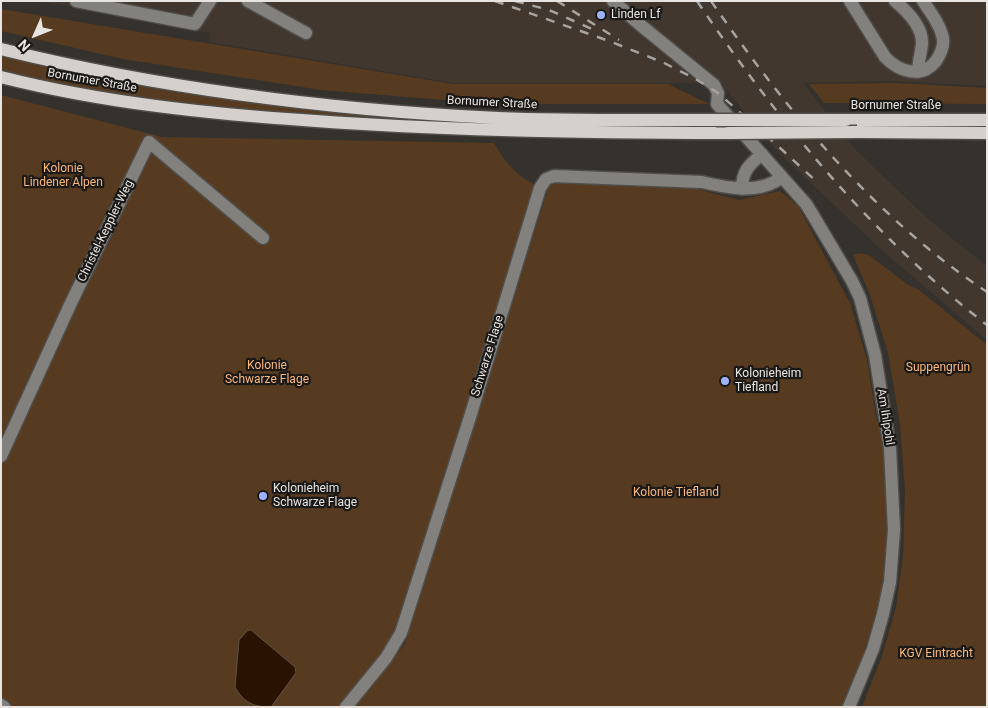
<!DOCTYPE html>
<meta charset="utf-8">
<style>
body{margin:0}
#map{position:relative;width:988px;height:708px;overflow:hidden;background:#35312d;font-family:Roboto,sans-serif}
canvas{display:block}
.frame{position:absolute;inset:0;border:2px solid #e7e4e1;pointer-events:none}
.north{position:absolute;left:10px;top:10px;width:50px;height:50px;-webkit-text-stroke:4px #1b1917;paint-order:stroke;rotate:226deg;font-size:14px;font-weight:700;line-height:20px;text-align:center;color:#e7e4e1}
.north::after{content:'';display:block;margin:auto;width:18px;height:22px;background:#e7e4e1;clip-path:polygon(50% 0,100% 100%,50% 72%,0 100%)}
</style>
<div id="map">
<canvas width="988" height="708"></canvas>
<div class="frame"></div>
<div class="north">N</div>
</div>
<script>
const ctx = document.querySelector('canvas').getContext('2d');
ctx.lineJoin = 'round';
function fillPath(path, color) { ctx.fillStyle = color; ctx.fill(path, 'evenodd'); }
function stroke(path, color, width, dash) { ctx.strokeStyle = color; ctx.lineWidth = width; ctx.lineCap = dash ? 'butt' : 'round'; ctx.setLineDash(dash || []); ctx.stroke(path); }
function label(font, color, halo, rows, align = 'center') {
  ctx.font = font + ' Roboto,sans-serif'; ctx.lineWidth = 4.5; ctx.setLineDash([]); ctx.textBaseline = 'middle'; ctx.strokeStyle = halo; ctx.fillStyle = color; for (const [text, x, y, turn = 0] of rows) {
    ctx.save(); ctx.translate(x, y); ctx.rotate((+turn || 0) * Math.PI / 180); ctx.textAlign = isNaN(turn) ? turn : align; if (halo) ctx.strokeText(text, 0, 0); ctx.fillText(text, 0, 0); ctx.restore();
  }
}
const built = new Path2D(`
 M40,1H987V86L896,81L803,83L856,150L929,220L987,266V340L876,245L775,149L721,83H454L210,42V33Z`);
const green = new Path2D(`
 M1,9L453,84H668L709,104H493L321,90L123,59L1,31Z
 M1,55L250,102L334,112L474,123L476,125C318,117 156,109 1,72Z
 M895,83L987,88V104L824,103L809,84Z
 M1,95L162,137L494,143C508,167 516,174 540,188L401,633L346,707H12L1,699Z
 M550,183L697,189L739,200L780,191L798,206L850,303L867,360L877,422L883,421C885,468 891,515 886,561C880,609 863,655 848,701L844,707H353L405,644Z
 M861,253L870,256L907,284L919,290L987,345V707H862L882,656L896,607L903,556L905,491L900,424L888,353L870,295L853,255Z`);
const water = new Path2D(`
 M251,630L295,667L296,673L271,707C254,707 244,703 235,687L239,640L247,631Z`);
const minor = new Path2D(`
 M76,1L195,24L210,1
 M248,1L306,33
 M613,1L638,23L714,85L718,93L717,104L806,204L814,217L852,281L860,298L875,355L890,448L894,530L890,582L883,614L873,649L849,707
 M850,1L885,57C899,72 922,79 936,61C940,55 944,47 943,39C941,26 931,13 923,1
 M895,1C908,12 923,27 922,44C921,54 918,62 918,72
 M742,189C742,171 749,165 762,154
 M1,456L70,305L149,142L263,238
 M1,705L4,707
 M346,707L386,658L401,633L470,417L540,188L546,179L554,176L702,182C728,188 759,195 782,177`);
const major = new Path2D(`
 M1,49C163,89 331,110 498,118C570,121 644,120 716,120
 M1,77C104,103 210,114 316,121C453,131 590,133 728,133
 M846,120H987
 M857,132L987,133`);
const rail = new Path2D(`
 M495,1L609,41L662,62L694,78L718,93L778,146L818,183
 M515,1L549,10L592,29
 M557,1L619,40
 M697,1C778,121 872,236 987,325
 M711,1C787,111 875,218 987,292`);
const majorBridge = new Path2D(`
 M716,120H846
 M728,133L857,132`);
const markers = [
 [601,15,5,"#a0b3fd"],
 [725,381,5,"#a0b3fd"],
 [263,496,5,"#a0b3fd"]
];
const poiNames = [
 ["Linden Lf",611,15],
 ["Kolonieheim",735,374],
 ["Tiefland",735,388],
 ["Kolonieheim",273,489],
 ["Schwarze Flage",273,503]
];
const streetNames = [
 ["Bornumer Straße",92,81,10],
 ["Bornumer Straße",492,103,3],
 ["Bornumer Straße",896,106],
 ["Christel-Keppler-Weg",106,231,-64],
 ["Schwarze Flage",488,356,-73],
 ["Am Ihlpohl",885,417,81]
];
const parkNames = [
 ["Kolonie",63,169],
 ["Lindener Alpen",63,183],
 ["Kolonie",267,366],
 ["Schwarze Flage",267,380],
 ["Suppengrün",938,368],
 ["Kolonie Tiefland",676,493],
 ["KGV Eintracht",936,654]
];
fillPath(built, '#41372f');
fillPath(green, '#563b21');
fillPath(water, '#291300');
stroke(water, '#625244', 1);
stroke(minor, '#514e4a', 15);
stroke(major, '#514e4a', 15);
stroke(minor, '#83817e', 12);
stroke(major, '#d5d0cb', 12);
stroke(rail, '#a7a3a0', 2.5, [9, 9]);
stroke(majorBridge, '#514e4a', 15, []);
stroke(majorBridge, '#d5d0cb', 12);
for (const [x, y, r, color] of markers) { const dot = new Path2D(); dot.arc(x, y, r, 0, 2 * Math.PI); ctx.fillStyle = color; ctx.fill(dot); stroke(dot, '#1b1917', 2); }
label('12px', '#e7e4e1', '#1b1917', poiNames, 'left');
label('12px', '#e7e4e1', '#1b1917', streetNames);
label('12px', '#fdb97a', '#1b1917', parkNames);
</script>
